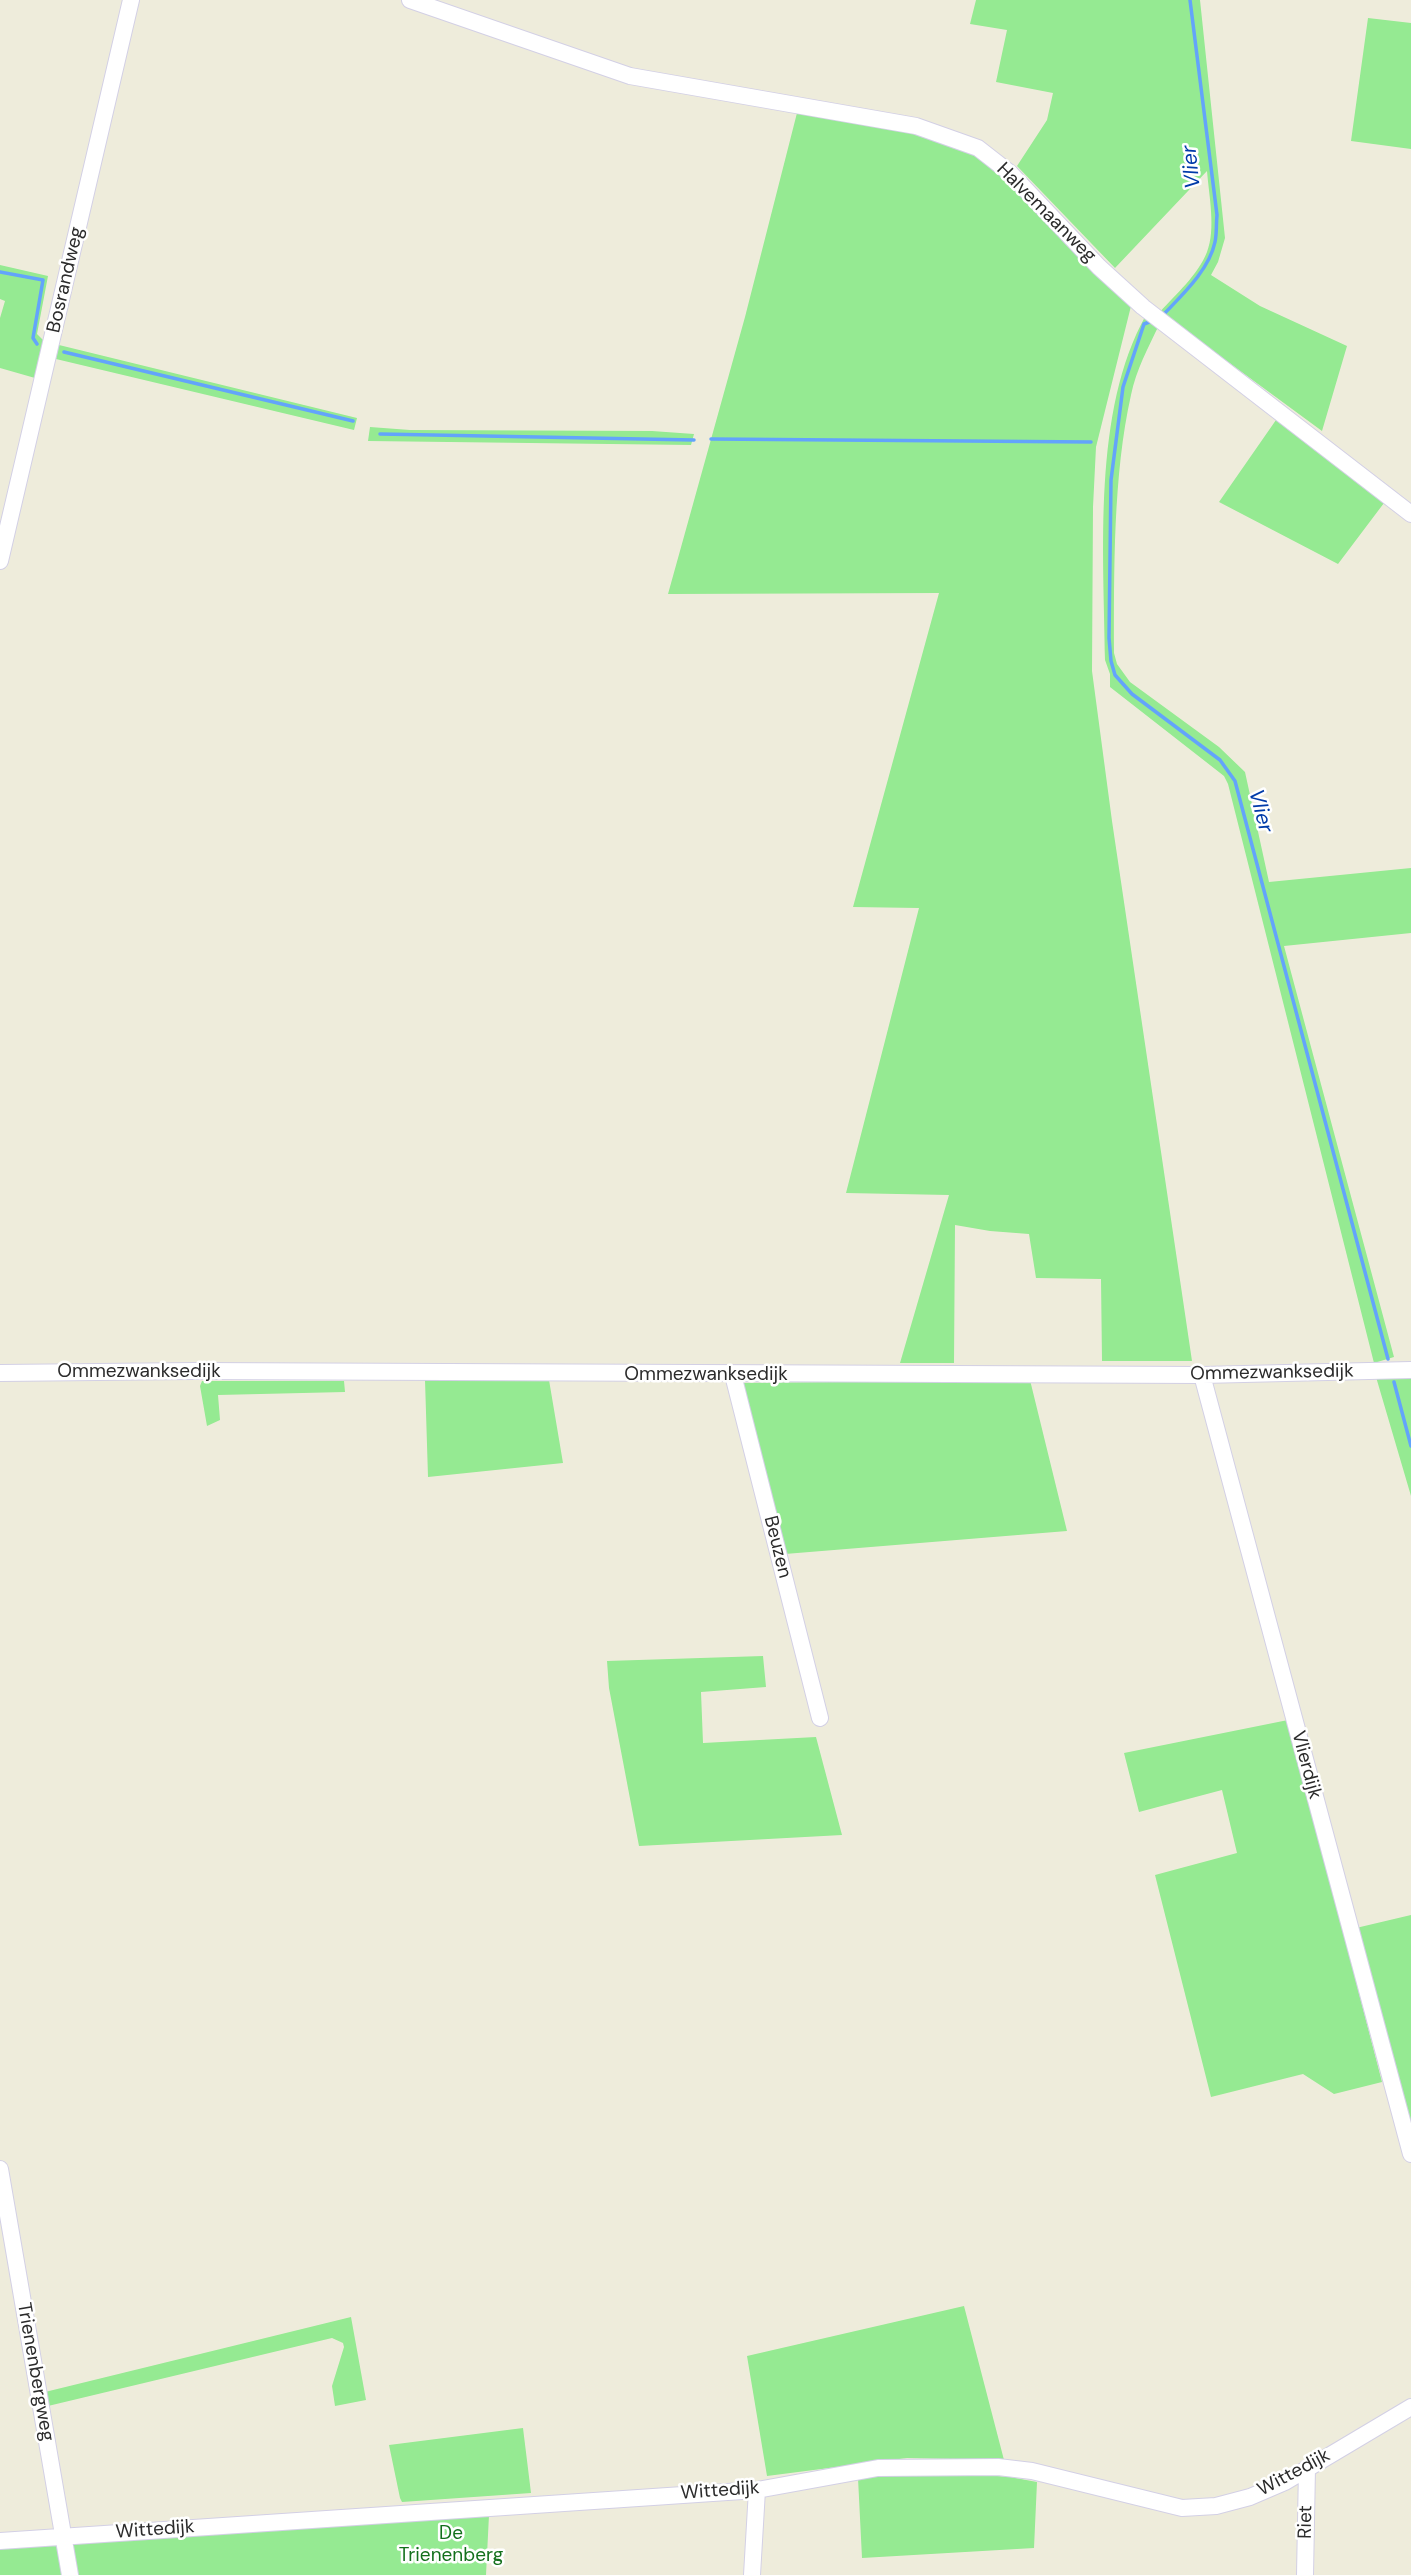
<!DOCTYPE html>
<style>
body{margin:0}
canvas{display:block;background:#eeecdb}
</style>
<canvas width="1411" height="2575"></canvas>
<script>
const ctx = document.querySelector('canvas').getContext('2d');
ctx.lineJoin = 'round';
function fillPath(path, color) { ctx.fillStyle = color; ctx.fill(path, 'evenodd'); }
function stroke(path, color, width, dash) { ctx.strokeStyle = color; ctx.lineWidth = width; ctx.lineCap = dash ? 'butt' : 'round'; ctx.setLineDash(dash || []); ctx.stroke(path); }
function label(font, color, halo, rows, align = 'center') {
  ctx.font = font + ' "DM Sans",sans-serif'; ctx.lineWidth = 5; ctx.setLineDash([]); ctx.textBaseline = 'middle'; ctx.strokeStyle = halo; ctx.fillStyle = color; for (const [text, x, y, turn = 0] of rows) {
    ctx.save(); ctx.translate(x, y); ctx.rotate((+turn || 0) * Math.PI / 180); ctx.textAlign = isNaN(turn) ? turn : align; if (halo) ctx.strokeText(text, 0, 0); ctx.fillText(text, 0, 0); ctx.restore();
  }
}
const green = new Path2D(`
 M976,0H1200L1225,238L1218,262L1211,275L1260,306L1347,346L1322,431L1160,312C1176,294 1198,275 1207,252C1216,229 1209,196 1207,171L1115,268L1017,166L1047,120L1053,93L996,82L1007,30L970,24Z
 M1368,18L1411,23V149L1351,141Z
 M798,109L914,130L982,150L1132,302L1096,447L1093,507L1092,671L1112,821L1192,1361H1102L1101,1279L1036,1278L1029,1234L990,1231L955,1225L954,1363H900L949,1195L846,1193L919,908L853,907L939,593L668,594L745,317Z
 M0,265L48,276L37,334L45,342L35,378L0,368V318L5,301L0,299Z
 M1146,315L1159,325C1148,348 1136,370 1131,395C1113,475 1114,571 1114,653L1117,664L1130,682L1219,747L1245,772L1269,882L1411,868V933L1284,946L1394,1357L1374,1363L1228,784L1224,776L1110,687V674L1105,660C1104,553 1092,411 1146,315Z
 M59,345L357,418L354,430L56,359Z
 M1276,420L1387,499L1338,564L1219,502Z
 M370,427L410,430L652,431L694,434L691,445L368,441Z
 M1376,1377H1411V1496Z
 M425,1380H549L563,1463L428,1477Z
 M1030,1380L1067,1531L785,1554L741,1383Z
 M202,1381H344L345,1392L218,1395L220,1420L207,1426L200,1386Z
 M763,1656L766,1687L701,1692L703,1743L816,1737L842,1835L639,1846L609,1688L607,1661Z
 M1288,1720L1382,2082L1334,2094L1303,2074L1211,2097L1155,1875L1237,1853L1222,1790L1139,1812L1124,1753Z
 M1411,1915V2129L1356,1928Z
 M964,2306L1004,2460L907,2458L767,2476L747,2356Z
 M351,2317L366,2400L335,2406L332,2386L344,2347L343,2343L332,2338L48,2406L45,2392Z
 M523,2428L531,2493L402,2502L400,2498L389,2445Z
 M971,2474L1010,2477L1037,2482L1034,2548L862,2558L858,2478L886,2475Z
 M489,2515L486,2575H72V2544Z
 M58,2538L65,2575H0V2542Z`);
const stream = new Path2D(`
 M0,272L43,280L33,338L37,344
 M1164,314C1183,294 1209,270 1215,242C1217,233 1216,224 1217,215L1190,0
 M1152,321L1144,324L1123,387L1111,480L1109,638L1111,661L1115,675L1132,694L1220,760L1235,781L1388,1359
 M64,352L353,421
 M380,434L694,440
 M711,439L1091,442
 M1394,1382L1411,1446`);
const minor = new Path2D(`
 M410,0L630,76L916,126L978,148L1010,173L1099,267L1143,307L1411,514
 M0,561L131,0
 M0,1373L195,1371L1202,1375L1411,1370
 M733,1375L820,1718
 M1202,1375L1411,2154
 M0,2169L70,2575
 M0,2541L757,2490L878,2468L998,2467L1032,2471L1182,2508L1216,2506L1250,2497L1285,2482L1411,2407
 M752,2575L757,2490
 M1305,2575L1307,2468`);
const streetNames = [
 ["Halvemaanweg",1046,213,45],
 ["Bosrandweg",66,280,-77],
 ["Ommezwanksedijk",139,1372],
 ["Ommezwanksedijk",1272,1373,-1],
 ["Ommezwanksedijk",706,1375],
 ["Beuzen",777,1547,76],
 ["Vlierdijk",1306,1765,75],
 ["Trienenbergweg",35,2372,80],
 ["Wittedijk",1294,2473,-28],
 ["Wittedijk",720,2491,-4],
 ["Riet",1306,2522,-89],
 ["Wittedijk",155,2530,-4]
];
const parkNames = [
 ["De",451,2534],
 ["Trienenberg",451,2556]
];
const waterNames = [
 ["Vlier",1192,167,-96],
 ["Vlier",1260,811,75]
];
fillPath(green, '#95ea92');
stroke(stream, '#63a4fb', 3.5);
stroke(minor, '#d3d0e5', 18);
stroke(minor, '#fff', 16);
label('19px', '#2b2b2b', '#fff', streetNames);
label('19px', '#13701c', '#fff', parkNames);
label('italic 21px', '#003ba9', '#fff', waterNames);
</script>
